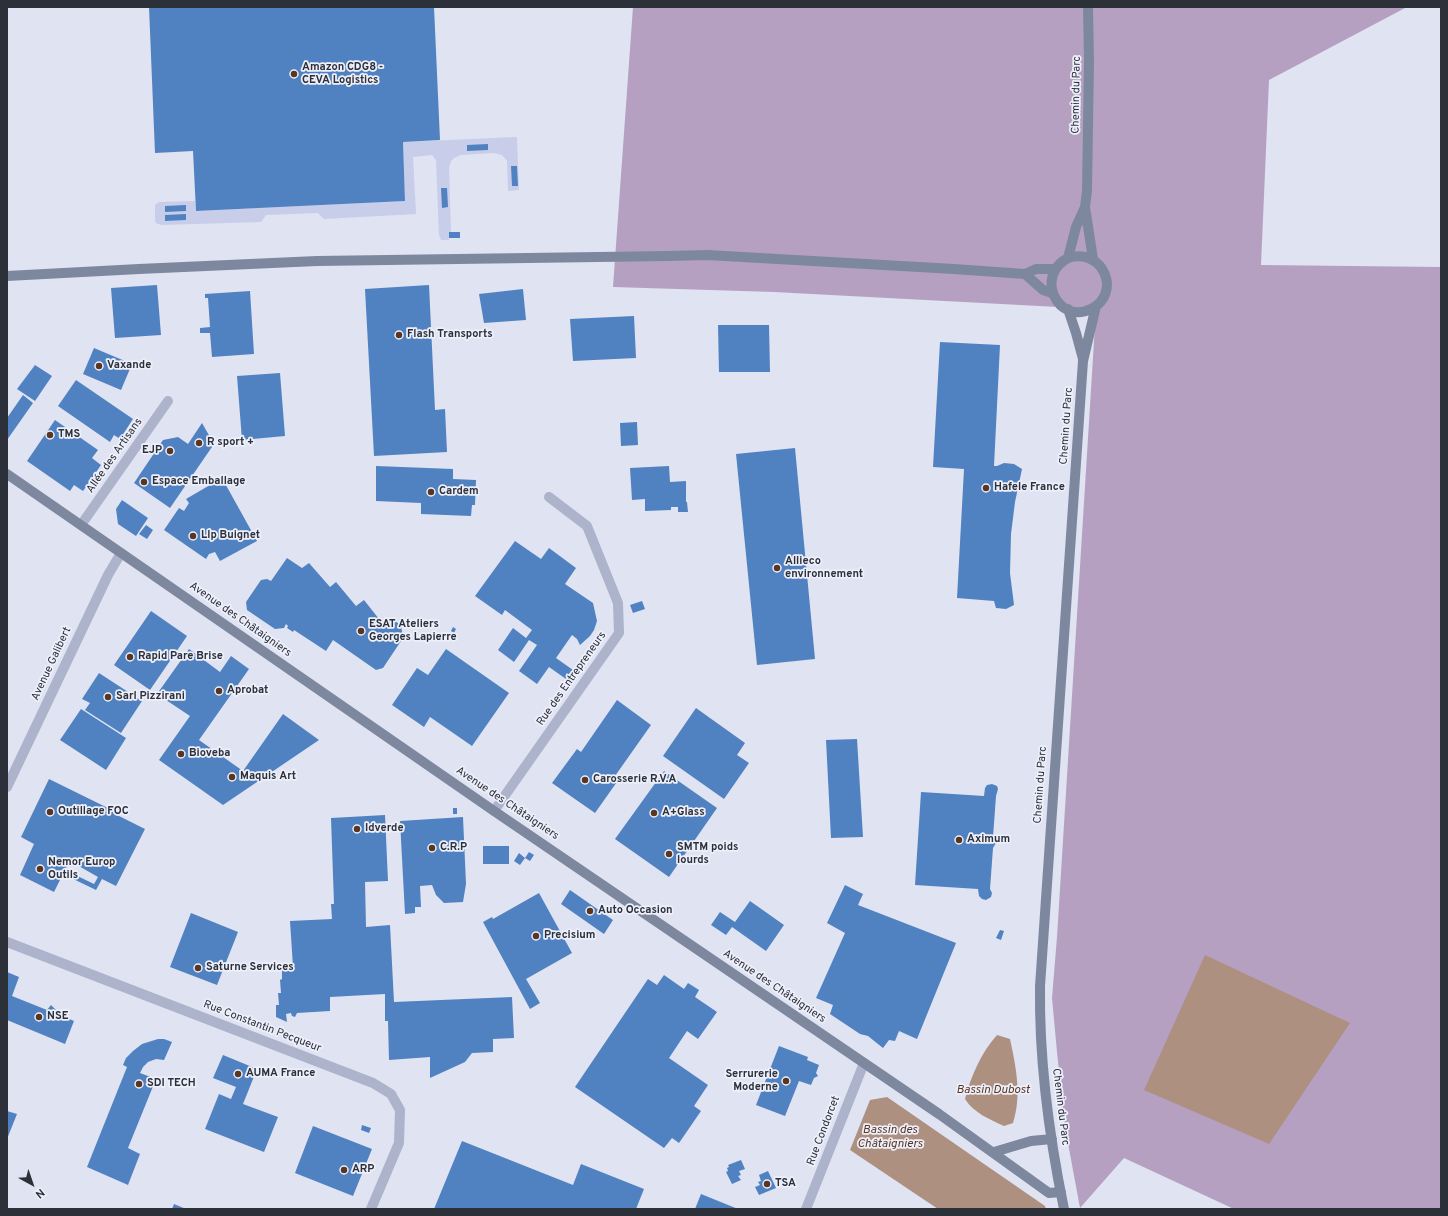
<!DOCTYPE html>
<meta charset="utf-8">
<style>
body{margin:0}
#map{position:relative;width:1448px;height:1216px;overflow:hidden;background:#e0e3f2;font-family:Overpass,sans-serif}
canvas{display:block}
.frame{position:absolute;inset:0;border:8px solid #2b3039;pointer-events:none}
.north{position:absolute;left:12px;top:1164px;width:40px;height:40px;-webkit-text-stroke:3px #edeffa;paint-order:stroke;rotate:140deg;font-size:11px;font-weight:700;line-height:16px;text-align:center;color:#2b3039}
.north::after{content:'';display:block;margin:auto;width:14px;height:18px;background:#2b3039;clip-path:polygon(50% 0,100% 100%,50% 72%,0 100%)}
</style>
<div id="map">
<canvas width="1448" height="1216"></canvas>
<div class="frame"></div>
<div class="north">N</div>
</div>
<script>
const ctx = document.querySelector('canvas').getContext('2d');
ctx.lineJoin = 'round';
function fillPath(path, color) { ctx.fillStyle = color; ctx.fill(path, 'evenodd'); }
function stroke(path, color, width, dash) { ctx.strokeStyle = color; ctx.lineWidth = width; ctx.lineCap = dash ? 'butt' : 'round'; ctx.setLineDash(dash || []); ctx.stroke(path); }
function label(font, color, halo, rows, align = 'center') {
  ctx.font = font + ' Overpass,sans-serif'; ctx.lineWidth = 3.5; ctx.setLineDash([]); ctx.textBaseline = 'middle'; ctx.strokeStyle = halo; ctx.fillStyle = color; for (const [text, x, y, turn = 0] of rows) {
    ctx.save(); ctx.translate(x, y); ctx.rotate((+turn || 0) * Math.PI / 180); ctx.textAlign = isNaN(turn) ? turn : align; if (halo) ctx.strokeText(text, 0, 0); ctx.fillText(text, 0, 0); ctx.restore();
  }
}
const green = new Path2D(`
 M633,7H1407L1269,80L1261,265L1441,267V1209H1234L1124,1158L1080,1208L1065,1127L1057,1052L1052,998L1057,937L1096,309L774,292L613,287Z`);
const plaza = new Path2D(`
 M517,137L519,190L508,191L507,161L502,155L494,153L461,155L454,158L451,161L449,168L451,232H449V240H441L439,235L436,160L432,155L413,157L416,214L324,219L318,213L266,215L261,222L161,225L156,223L155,221V205L159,202L195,201L196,211L405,201L403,142Z`);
const water = new Path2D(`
 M1205,955L1350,1023L1269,1144L1144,1090Z
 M997,1035L1010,1039C1016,1067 1022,1095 1013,1123L1004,1126C989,1119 974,1113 965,1099C971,1076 981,1053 997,1035Z
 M887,1097L1045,1206L1046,1209H938L850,1150L870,1100Z`);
const building = new Path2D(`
 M149,7H434L440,140L403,142L405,201L196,211L193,151L155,153Z
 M488,144V150L467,151V145Z
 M511,166H517L518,186H512Z
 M441,188H447L448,207L442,208Z
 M186,205V211L165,212V206Z
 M186,214V220L165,221V215Z
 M449,232H460V238H449Z
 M157,285L161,335L115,338L111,288Z
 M429,285L435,410L445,409L447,452L374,456L365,289Z
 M523,289L526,320L484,323L479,294Z
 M250,291L254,354L212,357L210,333H200V328L210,327L208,298H205V294Z
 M634,316L636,358L573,361L570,319Z
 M718,325H769L770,372H719Z
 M940,342L1000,345L994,466H997L1004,463L1014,464L1022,469L1015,502L1011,534L1010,573L1014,605L1006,609L996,608L994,601L957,598L964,469L933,467Z
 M94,348L132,364L121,390L83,374Z
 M35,365L52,376L35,401L17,389Z
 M280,373L285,436L242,440L237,376Z
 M76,380L133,419L120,439L114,435L110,442L58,406Z
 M23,395L33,403L7,440V418Z
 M55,420L98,450L92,458L101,465L83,491L74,485L70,491L27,461Z
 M637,422L638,445L621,446L620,423Z
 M202,423L214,444L170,508L134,483L163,440L178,437L188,444Z
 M795,448L815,659L757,665L736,454Z
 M376,466L453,469V479L476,480L475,505H472L471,516L421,514V503L376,501Z
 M669,466L670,482L686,481V502H687L688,512H678V507H671V510L645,511V499L632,500L630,468Z
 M222,478L257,541L220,561L215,552L209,554L206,559L164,530L179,508L184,511L189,503L186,499Z
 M122,500L148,518L136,536L118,524L116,509Z
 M146,525L153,530L147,539L139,534Z
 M515,541L541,559L549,548L576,568L565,584L593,603L597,621L594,630L590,636L580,645L577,639L572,635L556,658L573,670L566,679L549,667L537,684L519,671L537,645L529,640L514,662L498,650L513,628L526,638L532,630L505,610L502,615L475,596Z
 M287,558L302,568L309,563L330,587L336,582L356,606L364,600L383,624L390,618L401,625L403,638L383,668L376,670L333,640L326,651L294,630L293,632L287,628L288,626L286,624L284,628L275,629L247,610L246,602L261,580L267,579L271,581Z
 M642,601L645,609L633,613L630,605Z
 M151,611L187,636L150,690L114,665Z
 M453,627L456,629L454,633L451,631Z
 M189,649L220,672L231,656L249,669L199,740L243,771L283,714L319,740L223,805L159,760L190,716L157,694Z
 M446,649L509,693L472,746L430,717L424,727L392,705L417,668L428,675Z
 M99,673L142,701L121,733L85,710L90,703L82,699Z
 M617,700L651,725L615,776L619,779L595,813L552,783L577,749L581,752Z
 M696,708L745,743L737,755L749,763L724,799L663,756Z
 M81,709L126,738L106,770L60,740Z
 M857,739L863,837L831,838L826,740Z
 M664,771L717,808L669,877L615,839Z
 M49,779L114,811L113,813L145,829L116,886L102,879L96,890L63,874L54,892L20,875L34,844L21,837ZM70,861L98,877L94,884L65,870Z
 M992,784L997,786L998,789L996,796L993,837L996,843L993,848L990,889L992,893L991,897L986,900L982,899L979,896L978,889L915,885L921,792L984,796L985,788L987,785Z
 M453,808H457V814H453Z
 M385,815L388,881L365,882L366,927L390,925L394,1002L512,997L514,1038L493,1039V1052L472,1053L465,1062L430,1078V1057L389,1060L388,1021H385V994L330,997V1011L297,1013L295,1017L292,1016L291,1013L286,1014L287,1022L276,1017V1005H279L278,993H281L280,980L282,979V967H293L290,921L332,919L331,904H334L331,818Z
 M463,817L466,884L463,902L444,903L436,895L432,885L420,886L421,907H415V913L405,914L400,821Z
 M483,846H509V864H483Z
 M529,852L534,855L530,861L525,858L520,865L514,861L519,853L525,858Z
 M845,885L863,894L858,905L956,943L917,1039L899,1031L895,1041L889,1040L883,1048L868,1036L860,1034L830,1014L833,1005L816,998L845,933L827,923Z
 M570,890L613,920L604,934L561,904Z
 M539,893L572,953L526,979L540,1003L530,1009L483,922L492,917L493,919Z
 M750,901L784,925L766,951L732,927L726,935L711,925L720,912L735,922Z
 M191,913L238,932L217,985L170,967Z
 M1000,930L1004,931L1001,940L996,938Z
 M7,972L19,977L12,996L47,1010L51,1005L59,1013L58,1014L74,1021L65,1044L7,1020Z
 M664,975L684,989L688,983L699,990L695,997L717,1012L698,1039L687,1031L669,1058L708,1085L694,1106L701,1111L679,1143L672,1138L664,1148L575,1087L648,979L657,985Z
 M158,1039H164L172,1042L164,1060L156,1059L148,1062L143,1067L140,1073L156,1079L128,1148L140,1154L128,1185L87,1167L127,1067L123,1065L126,1058L133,1051L142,1044Z
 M779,1046L808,1057L807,1060L819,1065L816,1073L818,1076L814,1078L811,1085L799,1081L785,1116L756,1105Z
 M223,1055L257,1069L243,1104L278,1117L264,1152L205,1129L219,1094L231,1099L236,1087L213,1078Z
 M7,1111L17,1114L7,1139Z
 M362,1125L371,1128L369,1133L361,1130Z
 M313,1126L372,1149L353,1196L295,1173Z
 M462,1141L573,1185L581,1164L644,1189L636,1209H434Z
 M741,1160L745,1169L739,1171L741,1175L738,1176L741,1180L732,1184L726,1172L728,1171L727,1168L729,1167L728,1165Z
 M768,1171L776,1188L759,1195L755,1187L760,1185L758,1182L761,1181L759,1175Z
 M701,1194L738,1209H695Z
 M174,1204L186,1209H172Z`);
const street = new Path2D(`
 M81,525L168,401
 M7,787L108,575L121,553
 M494,811L619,633L618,603L587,526L549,497
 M7,942L373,1083L391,1094L400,1110L399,1143L371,1209
 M806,1209L864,1063`);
const secondary = new Path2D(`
 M1085,207L1093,259
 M1068,258C1104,247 1122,294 1091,309C1058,325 1034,276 1068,258L1076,227L1085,207L1087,191L1089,61L1088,7
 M1025,274L1043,290L1052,293
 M7,276L139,269L317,261L668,256L707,255L954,269L1025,274L1036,269H1055
 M1068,309L1076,333L1083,359
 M7,474L494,811L939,1114L1049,1193L1061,1192
 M994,1152L1031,1141L1052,1139
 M1064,1209C1049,1136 1039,1060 1040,986L1083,361L1096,306`);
const markers = [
 [294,74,4,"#593622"],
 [399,335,4,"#593622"],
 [99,366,4,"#593622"],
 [50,435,4,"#593622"],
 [199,443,4,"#593622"],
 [170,451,4,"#593622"],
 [144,482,4,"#593622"],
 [986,488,4,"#593622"],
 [431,492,4,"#593622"],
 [193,536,4,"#593622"],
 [777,568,4,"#593622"],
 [361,631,4,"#593622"],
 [130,657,4,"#593622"],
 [219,691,4,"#593622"],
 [108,697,4,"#593622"],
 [181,754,4,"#593622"],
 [232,777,4,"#593622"],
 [585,780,4,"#593622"],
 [50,812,4,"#593622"],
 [654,813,4,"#593622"],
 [357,829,4,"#593622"],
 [959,840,4,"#593622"],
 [432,848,4,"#593622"],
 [669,854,4,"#593622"],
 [40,869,4,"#593622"],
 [590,911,4,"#593622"],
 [536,936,4,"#593622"],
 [198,968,4,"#593622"],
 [39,1017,4,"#593622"],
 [238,1074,4,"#593622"],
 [786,1081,4,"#593622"],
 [139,1084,4,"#593622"],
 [344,1170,4,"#593622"],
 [767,1184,4,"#593622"]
];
const poiNames = [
 ["Amazon CDG8 -",302,68],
 ["CEVA Logistics",302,81],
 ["Flash Transports",407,335],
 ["Vaxande",107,366],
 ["TMS",58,435],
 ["R sport +",207,443],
 ["EJP",162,451,"right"],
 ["Espace Emballage",152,482],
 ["Hafele France",994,488],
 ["Cardem",439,492],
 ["Llp Buignet",201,536],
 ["Allieco",785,562],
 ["environnement",785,575],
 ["ESAT Ateliers",369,625],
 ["Georges Lapierre",369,638],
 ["Rapid Pare Brise",138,657],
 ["Aprobat",227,691],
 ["Sarl Pizzirani",116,697],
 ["Bioveba",189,754],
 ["Maquis Art",240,777],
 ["Carosserie R.V.A",593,780],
 ["Outillage FOC",58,812],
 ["A+Glass",662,813],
 ["Idverde",365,829],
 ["Aximum",967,840],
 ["C.R.P",440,848],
 ["SMTM poids",677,848],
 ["lourds",677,861],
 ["Nemor Europ",48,863],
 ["Outils",48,876],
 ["Auto Occasion",598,911],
 ["Precisium",544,936],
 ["Saturne Services",206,968],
 ["NSE",47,1017],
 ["AUMA France",246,1074],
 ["Serrurerie",778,1075,"right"],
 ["Moderne",778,1088,"right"],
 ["SDI TECH",147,1084],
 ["ARP",352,1170],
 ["TSA",775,1184]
];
const streetNames = [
 ["Chemin du Parc",1077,95,-89],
 ["Chemin du Parc",1067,426,-86],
 ["Allée des Artisans",115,456,-55],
 ["Avenue des Châtaigniers",240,620,35],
 ["Avenue Galibert",52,664,-65],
 ["Rue des Entrepreneurs",572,679,-55],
 ["Chemin du Parc",1041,785,-86],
 ["Avenue des Châtaigniers",507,804,34],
 ["Avenue des Châtaigniers",774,987,34],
 ["Rue Constantin Pecqueur",262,1027,21],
 ["Chemin du Parc",1060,1107,83],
 ["Rue Condorcet",824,1131,-69]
];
const waterNames = [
 ["Bassin Dubost",993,1091],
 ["Bassin des",890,1131],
 ["Châtaigniers",890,1145]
];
fillPath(green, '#b6a0c1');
fillPath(plaza, '#c8cde9');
fillPath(water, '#ae9080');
fillPath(building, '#5082c1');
stroke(street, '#acb3ca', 10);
stroke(secondary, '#7d889e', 10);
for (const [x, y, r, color] of markers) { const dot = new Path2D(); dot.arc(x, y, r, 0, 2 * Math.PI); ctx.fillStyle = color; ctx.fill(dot); stroke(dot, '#edeffa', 1.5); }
label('bold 11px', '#2b3039', '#edeffa', poiNames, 'left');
label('11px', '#2b3039', '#edeffa', streetNames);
label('italic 12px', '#593622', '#edeffa', waterNames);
</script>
